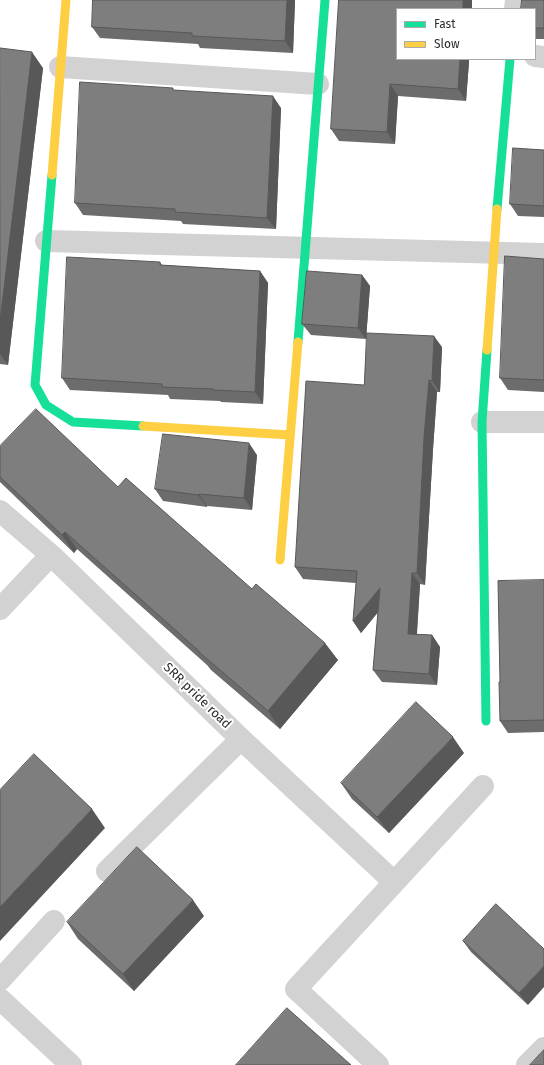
<!DOCTYPE html>
<style>
body{margin:0}
#map{position:relative;width:544px;height:1065px;overflow:hidden;background:#fff;font-family:"Fira Sans",sans-serif}
canvas{display:block}
.legend{position:absolute;left:396px;top:8px;width:140px;height:52px;box-sizing:border-box;background:#fff;border:1px solid #ababab;margin:0;padding:5px 7px;list-style:none;font-size:12px;color:#2d2d2d}
.legend li{display:flex;align-items:center;gap:8px;height:20px}
.legend b{width:20px;border:1px solid #ababab}
</style>
<div id="map">
<canvas width="544" height="1065"></canvas>
<ul class="legend">
<li><b style="height:5px;background:#16e098"></b>Fast</li>
<li><b style="height:5px;background:#ffcf43"></b>Slow</li>
</ul>
</div>
<script>
const ctx = document.querySelector('canvas').getContext('2d');
ctx.lineJoin = 'round';
function stroke(path, color, width, dash) { ctx.strokeStyle = color; ctx.lineWidth = width; ctx.lineCap = dash ? 'butt' : 'round'; ctx.setLineDash(dash || []); ctx.stroke(path); }
function fillPath(path, color) { ctx.fillStyle = color; ctx.fill(path, 'evenodd'); }
function label(font, color, halo, rows, align = 'center') {
  ctx.font = font + ' "Fira Sans",sans-serif'; ctx.lineWidth = 4; ctx.setLineDash([]); ctx.textBaseline = 'middle'; ctx.strokeStyle = halo; ctx.fillStyle = color; for (const [text, x, y, turn = 0] of rows) {
    ctx.save(); ctx.translate(x, y); ctx.rotate((+turn || 0) * Math.PI / 180); ctx.textAlign = isNaN(turn) ? turn : align; if (halo) ctx.strokeText(text, 0, 0); ctx.fillText(text, 0, 0); ctx.restore();
  }
}
const street = new Path2D(`
 M515,9L516,0
 M535,56L544,57
 M60,67L318,84
 M46,241L544,254
 M482,422H544
 M0,511L51,555L241,739L394,882
 M0,609L51,555
 M107,871L241,739
 M0,980L54,921
 M0,999L71,1065
 M378,1065L296,989L483,786
 M527,1065L544,1048`);
const fast = new Path2D(`
 M52,175L35,385L46,405L73,422L143,426
 M497,209L510,59
 M298,342L325,0
 M486,721L482,422L487,350`);
const slow = new Path2D(`
 M52,175L66,0
 M487,350L497,209
 M143,426L290,435
 M280,560L298,342`);
const wall = new Path2D(`
 M93,0H295L293,53L200,48L198,44L100,38L92,27Z
 M339,0H472L469,61V62L466,101L398,96L395,144L339,141L331,129Z
 M544,0V39H535V9Z
 M0,48L43,68L8,365L0,364Z
 M175,90L281,108L276,229L183,224L181,221L83,215L75,203Z
 M544,150V217L518,216L510,204Z
 M544,259V392L508,390L500,378Z
 M160,262L162,265L260,271L268,283L263,404L221,402L220,401L170,399L168,395L70,390L62,378Z
 M362,275L370,286L366,339L311,335L302,324Z
 M442,347L440,392H437L433,449L425,585L420,584L417,634L432,635L440,647L437,685L382,682L373,670L378,612L361,633L353,621L356,583L303,579L295,567L364,385Z
 M0,446L118,487L338,660L280,729L211,670L207,665L77,549L74,553L0,482Z
 M257,455L252,510L207,506V507L163,501L155,489Z
 M544,580V732L508,733L500,721V682Z
 M464,753L389,833L352,799L341,783Z
 M496,904L528,1005L471,952L463,941Z
 M204,916L134,991L78,939L67,922Z`);
const shadedWall = new Path2D(`
 M287,0H295L293,53L285,41Z
 M463,0H472V9H463Z
 M32,52L43,68L8,365L0,354V322Z
 M460,59H469V62L466,101L458,89Z
 M390,84L398,96L395,144L387,132Z
 M273,96L281,108L276,229L267,218Z
 M260,271L268,283L263,404L255,392Z
 M362,275L370,286L366,339L358,328Z
 M434,336L442,347L440,392L432,381Z
 M429,380L437,392L433,449L425,585L417,573L424,437Z
 M249,443L257,455L252,510L244,498Z
 M199,494L207,506V507L198,495Z
 M65,532L77,549L74,553L62,535Z
 M412,573L420,584L416,645L408,634Z
 M380,588L388,600L361,633L353,621Z
 M432,635L440,647L437,685L429,674Z
 M325,643L338,660L280,729L268,711Z
 M453,737L464,753L389,833L377,817Z
 M92,809L105,828L0,941V907Z
 M193,900L204,916L134,991L123,974Z
 M544,966V987L528,1005L519,993Z`);
const building = new Path2D(`
 M93,0H287L285,41L192,36V33L92,27Z
 M339,0H463V9H397V59H460L458,89L390,84L387,132L331,129Z
 M522,0H544V28H535V9H521Z
 M0,48L32,52L0,322Z
 M80,82L173,88V90L273,96L267,218L175,212V209L75,203Z
 M513,148L544,150V206L510,204Z
 M505,256L544,259V380L500,378Z
 M67,257L160,262V265L260,271L255,392L213,390V389L162,387V384L62,378Z
 M307,271L362,275L358,328L302,324Z
 M367,333L434,336L432,381L429,380L424,437L417,573H412L408,634L432,635L429,674L373,670L380,588L353,621L357,571L295,567L306,381L364,385Z
 M36,409L118,487L126,478L252,589L256,584L325,643L268,711L199,652V651L65,532L62,535L0,477V446Z
 M163,434L249,443L244,498L199,494L198,495L155,489Z
 M544,580V720L500,721L499,682H500L498,581Z
 M416,702L453,737L377,817L341,783Z
 M34,754L92,809L0,907V790Z
 M137,847L193,900L123,974L67,922Z
 M496,904L544,949V966L519,993L463,941Z
 M287,1008L351,1065H236Z
 M544,1050V1065H530Z`);
const streetNames = [
 ["SRR pride road",197,696,44]
];
stroke(street, '#d2d2d2', 22);
stroke(fast, '#16e098', 9);
stroke(slow, '#ffcf43', 9);
fillPath(wall, '#6c6c6c');
fillPath(shadedWall, '#585858');
fillPath(building, '#7e7e7e');
stroke(building, '#585858', 1);
label('13px', '#2d2d2d', '#fff', streetNames);
</script>
